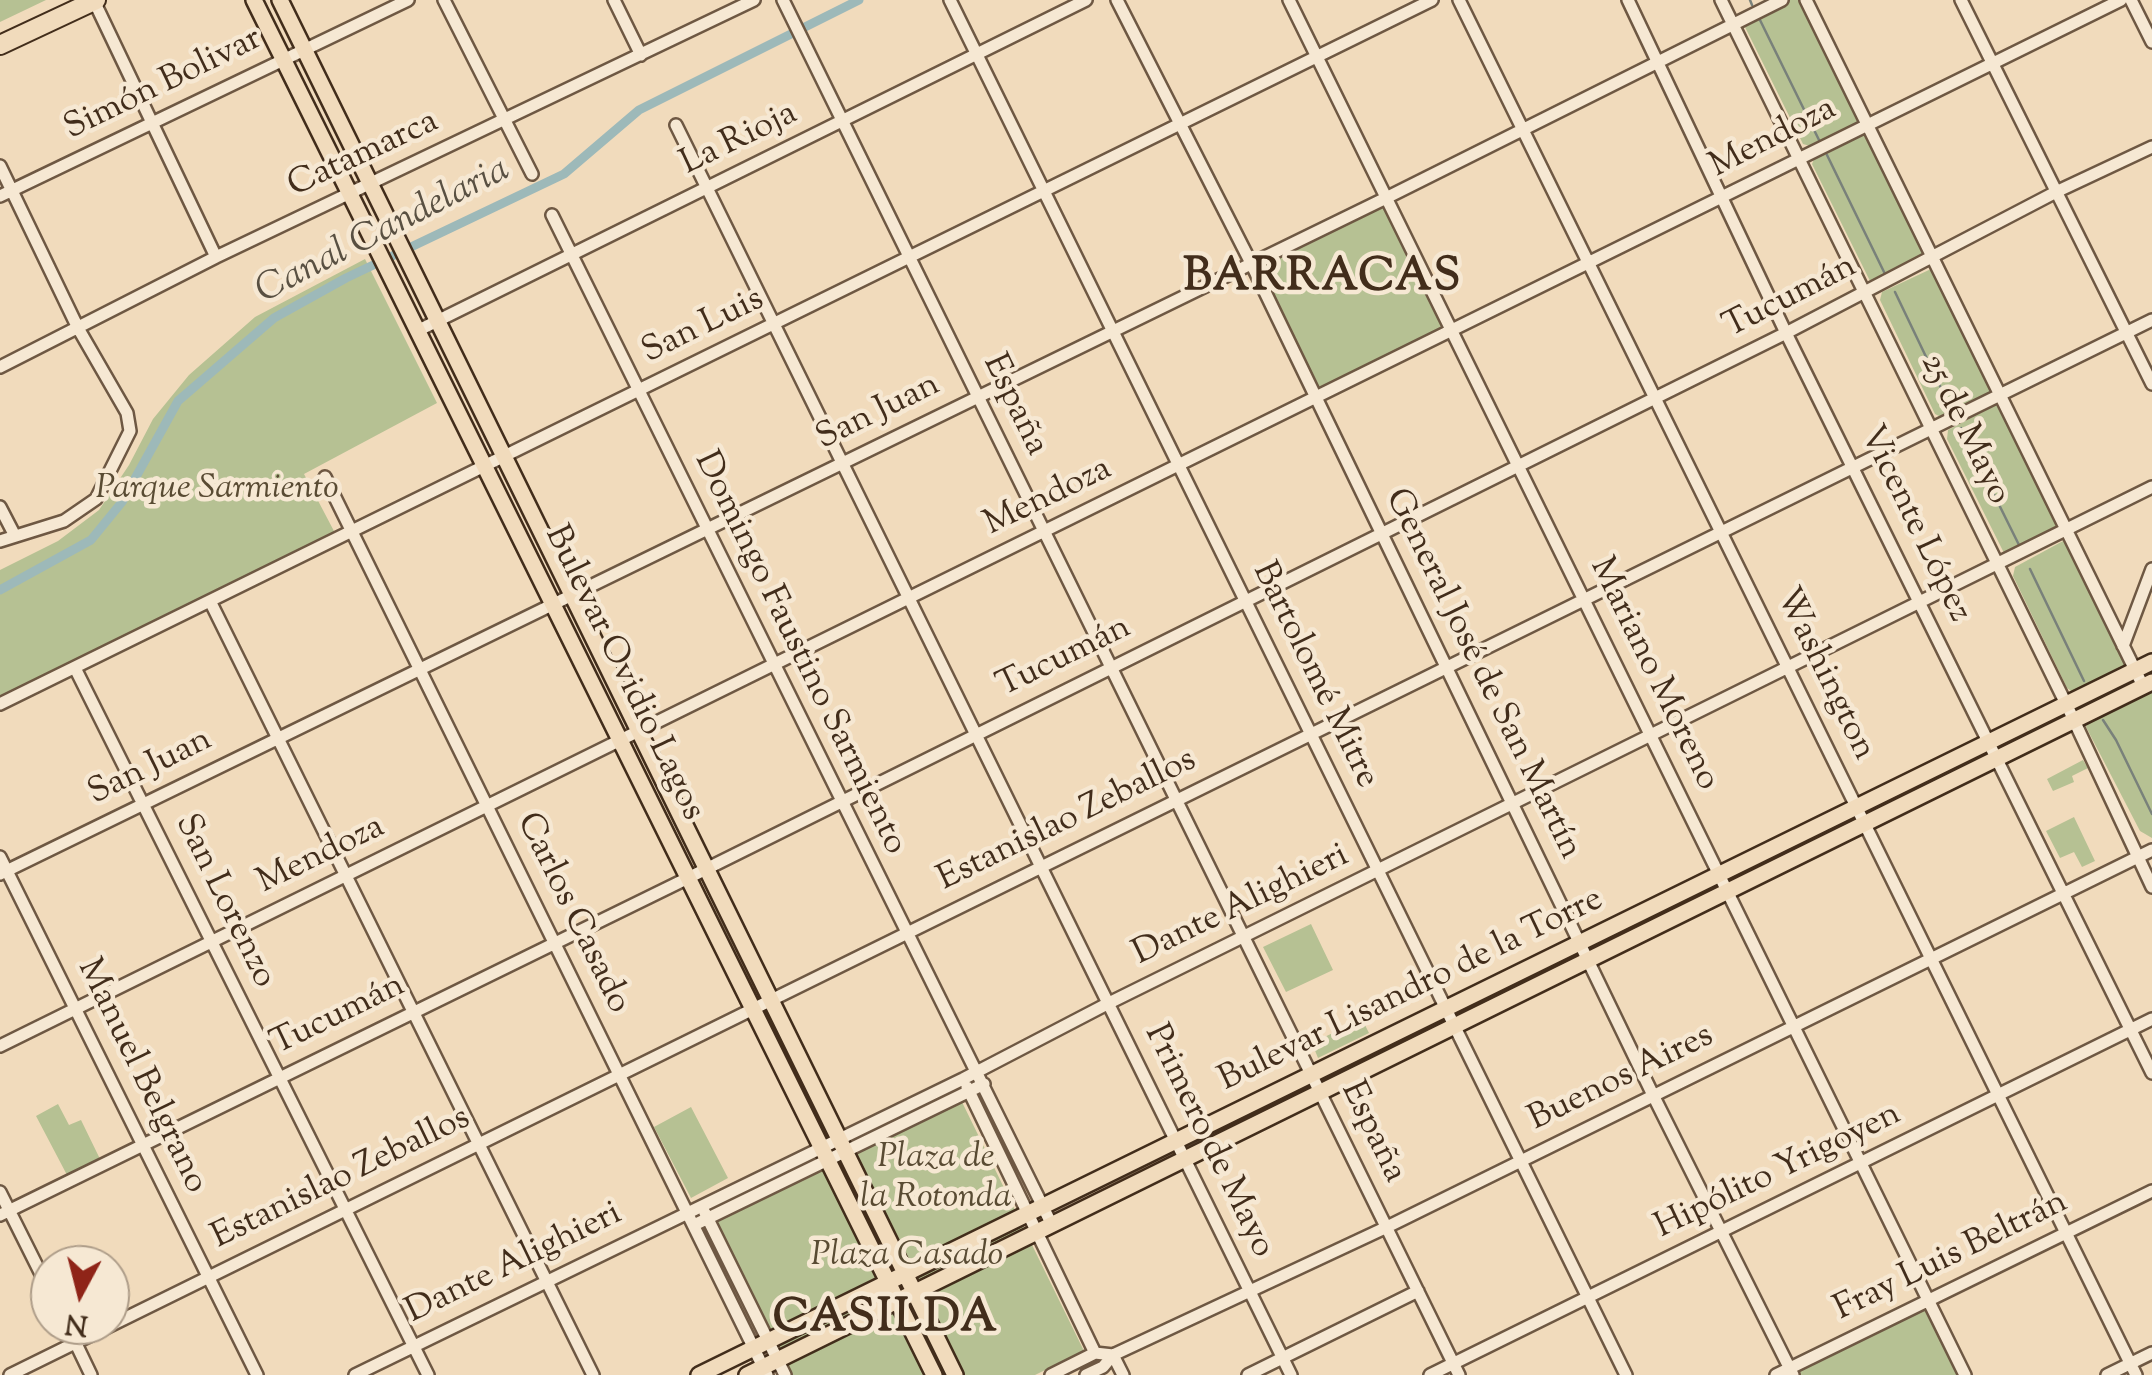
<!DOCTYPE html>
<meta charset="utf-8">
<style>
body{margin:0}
#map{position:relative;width:2152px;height:1375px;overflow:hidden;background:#f1dbbc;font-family:"Sorts Mill Goudy",serif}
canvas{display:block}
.north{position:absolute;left:30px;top:1245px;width:100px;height:100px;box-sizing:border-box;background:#f6e8d3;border:2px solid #ae9d89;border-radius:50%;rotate:187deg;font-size:28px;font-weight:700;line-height:40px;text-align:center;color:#422d1b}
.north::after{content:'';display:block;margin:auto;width:35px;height:45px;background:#8f2418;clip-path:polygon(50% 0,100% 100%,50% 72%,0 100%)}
</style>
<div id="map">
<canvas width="2152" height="1375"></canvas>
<div class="north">N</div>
</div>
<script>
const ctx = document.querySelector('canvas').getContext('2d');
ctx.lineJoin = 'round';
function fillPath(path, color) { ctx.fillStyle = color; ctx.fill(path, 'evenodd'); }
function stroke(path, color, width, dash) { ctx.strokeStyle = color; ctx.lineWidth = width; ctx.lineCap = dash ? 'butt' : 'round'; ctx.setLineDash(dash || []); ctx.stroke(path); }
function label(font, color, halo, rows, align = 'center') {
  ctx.font = font + ' "Sorts Mill Goudy",serif'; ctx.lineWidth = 9; ctx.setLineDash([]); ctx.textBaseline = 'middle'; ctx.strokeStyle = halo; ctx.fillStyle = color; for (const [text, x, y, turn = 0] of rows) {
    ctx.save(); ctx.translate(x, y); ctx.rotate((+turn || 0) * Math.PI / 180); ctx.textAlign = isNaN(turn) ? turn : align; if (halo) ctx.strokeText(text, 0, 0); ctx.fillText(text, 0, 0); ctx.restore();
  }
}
const green = new Path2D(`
 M0,0H46L0,22Z
 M1786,0H1803L1860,117L1857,124L1810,146L1803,144L1745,27L1749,20Z
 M1860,133L1869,135L1927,254L1877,283L1870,281L1812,164L1815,157Z
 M1378,207L1387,209L1443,323L1441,331L1326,388L1313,384L1261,273L1263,261Z
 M365,259L437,403L304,474L335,533L0,700V570L58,541L99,510L129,465L153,419L189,375L255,317Z
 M1931,269L1936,271L1992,386L1989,395L1943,418L1935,414L1880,300L1882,292Z
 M1996,405L2003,409L2058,523V529L2006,557L1947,439L1948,430Z
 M2063,541L2069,544L2126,660L2123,669L2074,693L2067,688L2013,576L2015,567Z
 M2152,687V838L2140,831L2086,727L2088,719Z
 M1984,751L1985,759L1875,812L1870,810L1868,806Z
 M2083,760L2088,768L2072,776L2074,782L2053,791L2047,779Z
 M1848,817L1849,825L1740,878L1735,876L1733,872Z
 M2074,817L2095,861L2082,867L2074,852L2060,858L2046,831Z
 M1713,884L1714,893L1604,945L1599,944L1597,939Z
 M1311,924L1333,970L1286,992L1263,947Z
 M1577,950L1578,959L1469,1011L1463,1010L1461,1005Z
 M1362,1019L1369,1033L1318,1058L1312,1043Z
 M961,1100L1084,1351L1035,1375H789L713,1220Z
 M58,1104L69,1125L81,1120L100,1159L67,1175L36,1116Z
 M691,1107L728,1178L691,1198L654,1127Z
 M1928,1300L1965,1375H1793L1790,1368Z`);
const stream = new Path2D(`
 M1750,0L1752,5
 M1759,18L1819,140
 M1827,155L1885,274
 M1895,292L1952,411
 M1961,428L2020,547
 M2030,569L2084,681
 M2103,720L2116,740L2152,814`);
const canal = new Path2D(`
 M0,590L91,540L122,502L178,401L274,318L346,278L564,174L639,110L859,0`);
const minor = new Path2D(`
 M444,0L532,174
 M614,0L641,55
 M783,0L1459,1375
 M950,0L1626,1375
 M1117,0L1251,263L1653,1095L1793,1375
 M1289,0L1965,1375
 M1459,0L2136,1375
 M1628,0L1786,333L2152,1073
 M1721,0L2071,714L2152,887
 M1806,0L2143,686
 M1961,0L2152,384
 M2131,0L2152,42
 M94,1L216,257
 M676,125L1291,1375
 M0,166L78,328L127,413L130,431L96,499L64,521L0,541
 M0,196L408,0
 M552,215L1051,1223
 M419,330L1086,0
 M0,367L216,257L754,0
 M325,477L767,1375
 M0,507L14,534
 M210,601L593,1375
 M2123,646L2152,569
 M75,668L428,1375
 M0,704L1432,0
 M0,857L257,1375
 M0,874L1386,198L1782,0
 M0,1046L2121,0
 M967,1087L1095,1353
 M0,1192L50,1292
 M705,1213L785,1375
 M0,1215L688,878L1786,333L2056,192L2152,147
 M694,1225L984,1084
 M67,1325L91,1375
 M1113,1355L1123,1375
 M10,1375L2152,320
 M355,1375L963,1079L1107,1004L2152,487
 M1051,1375L1095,1353L1113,1355
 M1086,1375L1103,1367L1113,1355L1387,1227L2152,850
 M1248,1375L1418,1291
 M1430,1375L2152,1019
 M1776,1375L2152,1191
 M2107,1375L2152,1353`);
const major = new Path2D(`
 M254,0L934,1375
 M280,0L955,1375
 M699,1375L2152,662
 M747,1375L2152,682`);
const highway = new Path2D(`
 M0,45L96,0`);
const streetNames = [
 ["Simón Bolivar",164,86,-26],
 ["Mendoza",1774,140,-27],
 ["La Rioja",740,141,-26],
 ["Catamarca",364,156,-25],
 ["Tucumán",1791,299,-27],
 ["San Luis",704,328,-26],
 ["España",1013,406,64],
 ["San Juan",879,414,-26],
 ["25 de Mayo",1963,430,64],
 ["Mendoza",1049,499,-26],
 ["Vicente López",1913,525,64],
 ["Domingo Faustino Sarmiento",798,654,64],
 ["Tucumán",1065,659,-26],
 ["Bulevar Ovidio Lagos",622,674,64],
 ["General José de San Martín",1481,675,64],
 ["Mariano Moreno",1652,675,64],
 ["Washington",1823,675,64],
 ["Bartolomé Mitre",1313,676,64],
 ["San Juan",151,769,-26],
 ["Estanislao Zeballos",1068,822,-26],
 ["Mendoza",322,857,-26],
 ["San Lorenzo",223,902,64],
 ["Dante Alighieri",1242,907,-26],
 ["Carlos Casado",571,914,64],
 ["Bulevar Lisandro de la Torre",1412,992,-26],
 ["Tucumán",339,1017,-26],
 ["Manuel Belgrano",140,1077,64],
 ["Buenos Aires",1622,1080,-26],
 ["España",1371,1133,64],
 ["Primero de Mayo",1207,1142,64],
 ["Hipólito Yrigoyen",1779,1173,-26],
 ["Estanislao Zeballos",342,1180,-26],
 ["Fray Luis Beltrán",1952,1258,-26],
 ["Dante Alighieri",515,1265,-26]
];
const parkNames = [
 ["Parque Sarmiento",217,491],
 ["Plaza de",936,1160],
 ["la Rotonda",936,1200],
 ["Plaza Casado",907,1258]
];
const waterNames = [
 ["Canal Candelaria",384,233,-27]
];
const districtNames = [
 ["BARRACAS",1323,281],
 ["CASILDA",886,1322]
];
fillPath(green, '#b6c193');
stroke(stream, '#79817a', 2.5);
stroke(canal, '#9db9b9', 9);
stroke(minor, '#6e5843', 16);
stroke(major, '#422d1b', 20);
stroke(highway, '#422d1b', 22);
stroke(minor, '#f6e8d3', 11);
stroke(major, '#f1dbbc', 15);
stroke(highway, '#f1dbbc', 18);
label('35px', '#422d1b', '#f6e8d3', streetNames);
label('italic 35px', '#594b33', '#f6e8d3', parkNames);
label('italic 38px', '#595042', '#f6e8d3', waterNames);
ctx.letterSpacing = '2.5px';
label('bold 45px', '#422d1b', '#f6e8d3', districtNames);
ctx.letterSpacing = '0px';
</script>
